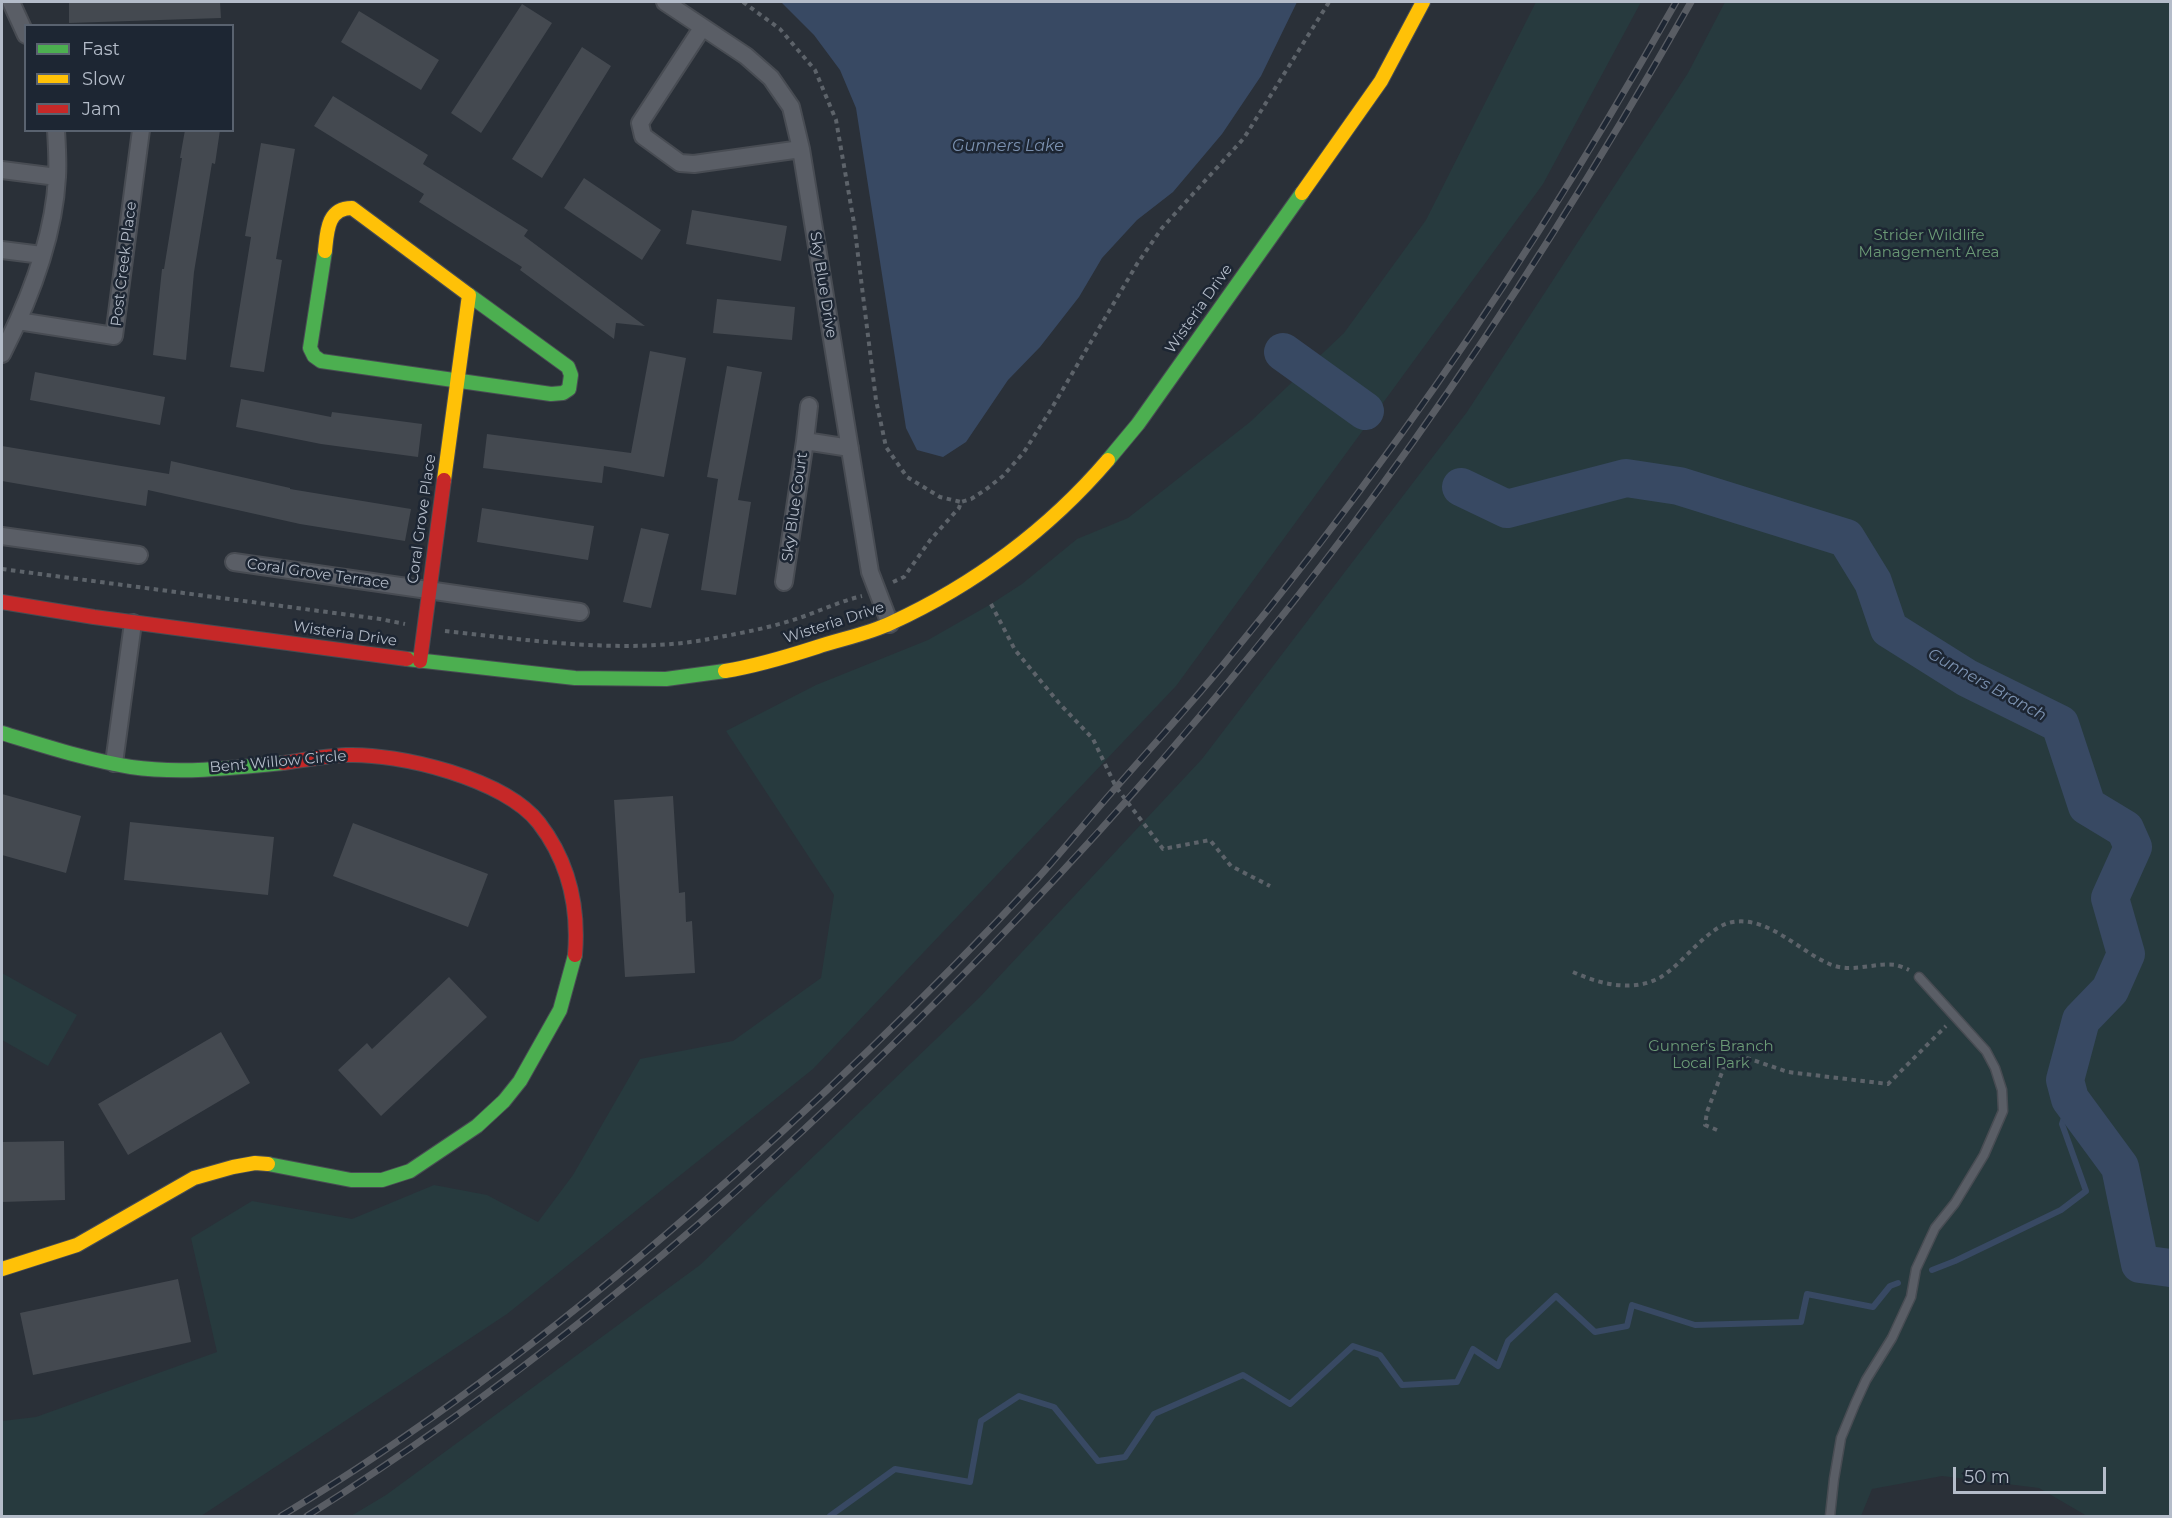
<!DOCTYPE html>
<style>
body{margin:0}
#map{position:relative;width:2172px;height:1518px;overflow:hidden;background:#2a3038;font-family:Montserrat,sans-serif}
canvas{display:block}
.frame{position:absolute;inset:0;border:3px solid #b4bcc9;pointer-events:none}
.legend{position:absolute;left:24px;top:24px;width:210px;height:108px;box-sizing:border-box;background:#1d2633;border:2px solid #59626f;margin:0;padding:8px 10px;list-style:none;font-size:18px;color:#b4bcc9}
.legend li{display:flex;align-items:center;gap:12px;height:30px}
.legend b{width:30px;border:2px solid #59626f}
.scale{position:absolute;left:1953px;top:1467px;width:153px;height:27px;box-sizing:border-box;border:3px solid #b4bcc9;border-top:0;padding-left:8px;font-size:18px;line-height:21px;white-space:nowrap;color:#b4bcc9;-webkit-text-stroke:4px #1d2633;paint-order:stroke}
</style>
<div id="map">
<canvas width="2172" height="1518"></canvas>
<div class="frame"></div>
<ul class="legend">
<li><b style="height:8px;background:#4caf50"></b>Fast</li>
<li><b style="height:8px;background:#ffc107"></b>Slow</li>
<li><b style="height:8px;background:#c62828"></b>Jam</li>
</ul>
<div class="scale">50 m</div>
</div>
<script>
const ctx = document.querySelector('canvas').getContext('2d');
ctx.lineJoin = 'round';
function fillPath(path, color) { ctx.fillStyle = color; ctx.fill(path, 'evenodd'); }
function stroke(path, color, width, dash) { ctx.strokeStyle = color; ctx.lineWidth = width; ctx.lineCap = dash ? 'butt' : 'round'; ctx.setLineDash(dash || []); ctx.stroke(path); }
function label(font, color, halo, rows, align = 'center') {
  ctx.font = font + ' Montserrat,sans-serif'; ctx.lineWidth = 5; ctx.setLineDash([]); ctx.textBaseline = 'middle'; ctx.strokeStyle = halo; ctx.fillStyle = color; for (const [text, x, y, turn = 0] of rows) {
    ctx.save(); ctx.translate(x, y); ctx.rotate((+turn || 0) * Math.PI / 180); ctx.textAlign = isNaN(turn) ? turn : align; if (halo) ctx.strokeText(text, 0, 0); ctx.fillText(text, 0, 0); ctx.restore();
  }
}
const green = new Path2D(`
 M1536,2H1641L1543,184L1176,686L813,1069L507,1314L201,1516H2V1421L36,1417L217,1352L191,1238L252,1201L352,1219L434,1185L487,1195L538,1222L573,1175L640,1059L733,1041L821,978L834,895L726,731L816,685L928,640L991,604L1022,584L1077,539L1128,518L1250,422L1344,333L1426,220Z
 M1725,2H2170V1516H2087L2039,1488L1942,1476L1872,1489L1861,1516H351L386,1495L700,1265L980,997L1202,759L1467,412L1688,73Z
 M2,973L77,1015L48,1066L2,1040Z`);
const water = new Path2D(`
 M781,2H1297L1261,76L1222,134L1173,192L1137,220L1102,258L1079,297L1040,347L1008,380L966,442L943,457L917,450L906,428L856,108L840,70L814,35Z`);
const stream = new Path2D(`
 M1932,1270L1955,1261L2061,1210L2086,1191L2062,1124L2070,1099
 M830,1516L895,1469L970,1482L981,1421L1019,1396L1054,1407L1098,1461L1125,1457L1154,1414L1243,1375L1290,1404L1353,1346L1380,1355L1402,1385L1457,1382L1473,1349L1498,1366L1508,1341L1556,1296L1595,1332L1627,1326L1632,1305L1695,1325L1801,1322L1807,1294L1873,1307L1890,1286L1898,1283`);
const river = new Path2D(`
 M1283,352L1365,411
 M1461,487L1507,509L1626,478L1679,486L1846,538L1873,582L1889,629L1967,678L2060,724L2087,806L2125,829L2133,847L2110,898L2126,954L2110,990L2081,1020L2065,1080L2070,1099L2120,1167L2140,1264L2170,1268`);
const building = new Path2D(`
 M69,2H220L221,18L69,23Z
 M522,4L552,23L481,133L451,113Z
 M359,11L439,60L421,90L341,42Z
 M582,47L611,66L542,178L512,159Z
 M333,96L428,155L423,164L528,230L524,236L645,326L616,323L614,339L520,270L522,267L419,202L424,194L314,126Z
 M185,130H220L215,164L212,163L194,272L186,360L153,355L162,269H164L182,158H180Z
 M261,143L295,149L276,259L282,260L264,372L230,367L251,237L245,236Z
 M584,178L661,230L642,260L564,208Z
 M692,210L787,226L781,261L686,244Z
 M717,299L795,307L792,340L713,333Z
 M650,351L686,358L664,477L604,466L602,483L483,468L487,434L631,453Z
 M727,366L762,372L738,500L751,502L736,595L701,590L718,479L707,477Z
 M35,372L165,397L160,425L30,400Z
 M241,399L331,417L332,412L422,424L418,457L321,444L236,427Z
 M2,446L169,474L171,461L290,488V489L411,509L405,541L300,524L148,490L146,506L2,481Z
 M482,508L594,526L588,560L477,542Z
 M641,528L669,534L651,608L623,602Z
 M2,794L81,816L66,873L2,855Z
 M673,796L679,893L685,892L686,922L692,921L695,973L625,977L614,800Z
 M130,822L274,837L268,895L124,880Z
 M353,823L488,874L468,927L333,876Z
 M449,977L487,1017L381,1116L338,1070L367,1043L372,1049Z
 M221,1032L250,1083L128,1155L98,1104Z
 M64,1141L65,1200L2,1202V1142Z
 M178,1279L191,1342L33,1375L20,1313Z`);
const path = new Path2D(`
 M743,2L780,29L815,70L836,120L854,223L876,400L886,447L907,477L940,497L961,502
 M2,569L380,619L405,624
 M893,582L904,577L931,539L959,508L961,502L971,499L985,490L1003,476L1024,452L1050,411L1137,264L1162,228L1244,138L1329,2
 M991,604L1015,650L1059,703L1093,739L1116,787L1163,849L1210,840L1231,866L1270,886
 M445,631C530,640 618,654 704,640C736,634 771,628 802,617C822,610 841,601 862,596
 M1573,972C1600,984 1633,993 1661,977C1675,968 1687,954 1699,943C1709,934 1720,924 1733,922C1769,916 1801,953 1832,965C1854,973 1875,962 1896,965C1900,966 1905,968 1909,970
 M1717,1130L1705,1125L1707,1112L1724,1067L1744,1057L1788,1072L1888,1084L1946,1026`);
const lane = new Path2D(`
 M1830,1516L1834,1479L1841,1438L1855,1404L1866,1380L1892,1338L1911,1297L1916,1269L1935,1228L1955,1203L1984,1155L2003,1111L2002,1090L1995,1068L1986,1051L1919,977`);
const street = new Path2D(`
 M11,2L26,35
 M665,2L746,56L771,78L791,107L801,149L870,572L890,624
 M702,28L640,123L643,136L680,163L694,164L801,149
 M2,170L57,177
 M2,250L42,255
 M18,321L114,336L141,130
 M2,354C29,301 54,238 57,177C58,162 57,146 56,130
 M805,441L809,406
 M2,536L139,555
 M234,562L580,612
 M784,582L805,441L850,448
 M114,763L133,623`);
const fast = new Path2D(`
 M325,251L310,348L314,356L321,361L551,394L563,393L569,389L571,375L568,367L469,295
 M1108,460L1138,424L1302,193
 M407,659L575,678L666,679L725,671
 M2,733C45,746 87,760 131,767C180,774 234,768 283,763
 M268,1164L351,1180H382L410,1171L477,1126L504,1101L520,1081L560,1010L575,955`);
const slow = new Path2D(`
 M1302,193L1381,81L1423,2
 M325,251C327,232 327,208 352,208L469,295L444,480
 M725,671C757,666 786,657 817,647C841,639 868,634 891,623C974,585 1049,529 1108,460
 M2,1269L77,1245L194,1178L233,1167L255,1163L268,1164`);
const jam = new Path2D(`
 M2,602L94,617L407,659
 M420,661L444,480
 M283,763C304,760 325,756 346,755C400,753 505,779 539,823C569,862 579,907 575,955`);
const rail = new Path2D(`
 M281,1516C427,1429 564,1323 692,1212C813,1107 929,995 1038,878C1066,847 1092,814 1120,783C1154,744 1190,705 1223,665C1285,590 1345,512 1402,433C1502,295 1592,150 1676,2
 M307,1516C513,1387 700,1232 875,1062C1070,874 1256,663 1413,442C1514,300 1606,152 1691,2`);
const parkNames = [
 ["Strider Wildlife",1929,236],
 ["Management Area",1929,253],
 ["Gunner's Branch",1711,1047],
 ["Local Park",1711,1064]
];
const streetNames = [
 ["Post Creek Place",124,264,-83],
 ["Sky Blue Drive",823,285,81],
 ["Wisteria Drive",1199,309,-55],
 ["Sky Blue Court",795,507,-82],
 ["Coral Grove Place",422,519,-82],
 ["Coral Grove Terrace",318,574,8],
 ["Wisteria Drive",834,623,-18],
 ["Wisteria Drive",345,634,8],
 ["Bent Willow Circle",278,762,-5]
];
const waterNames = [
 ["Gunners Lake",1008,146],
 ["Gunners Branch",1987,685,29]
];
fillPath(green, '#273a3e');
fillPath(water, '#384963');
stroke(stream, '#384963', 6);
stroke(river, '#384963', 38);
fillPath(building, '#444950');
stroke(lane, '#484c53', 11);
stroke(street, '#484c53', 20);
stroke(fast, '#484c53', 16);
stroke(slow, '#484c53', 16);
stroke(jam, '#484c53', 16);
stroke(path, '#5d636a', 4, [4.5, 4.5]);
stroke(lane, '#5a5e66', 8);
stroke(street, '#5a5e66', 16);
stroke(fast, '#4caf50', 14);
stroke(slow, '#ffc107', 14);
stroke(jam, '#c62828', 14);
stroke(rail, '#595d64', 7);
stroke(rail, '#1d2633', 4.5, [14]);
label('15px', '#6b9a76', '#1d2633', parkNames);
label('15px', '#b4bcc9', '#1d2633', streetNames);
label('italic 16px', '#7c92b1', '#1d2633', waterNames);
</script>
